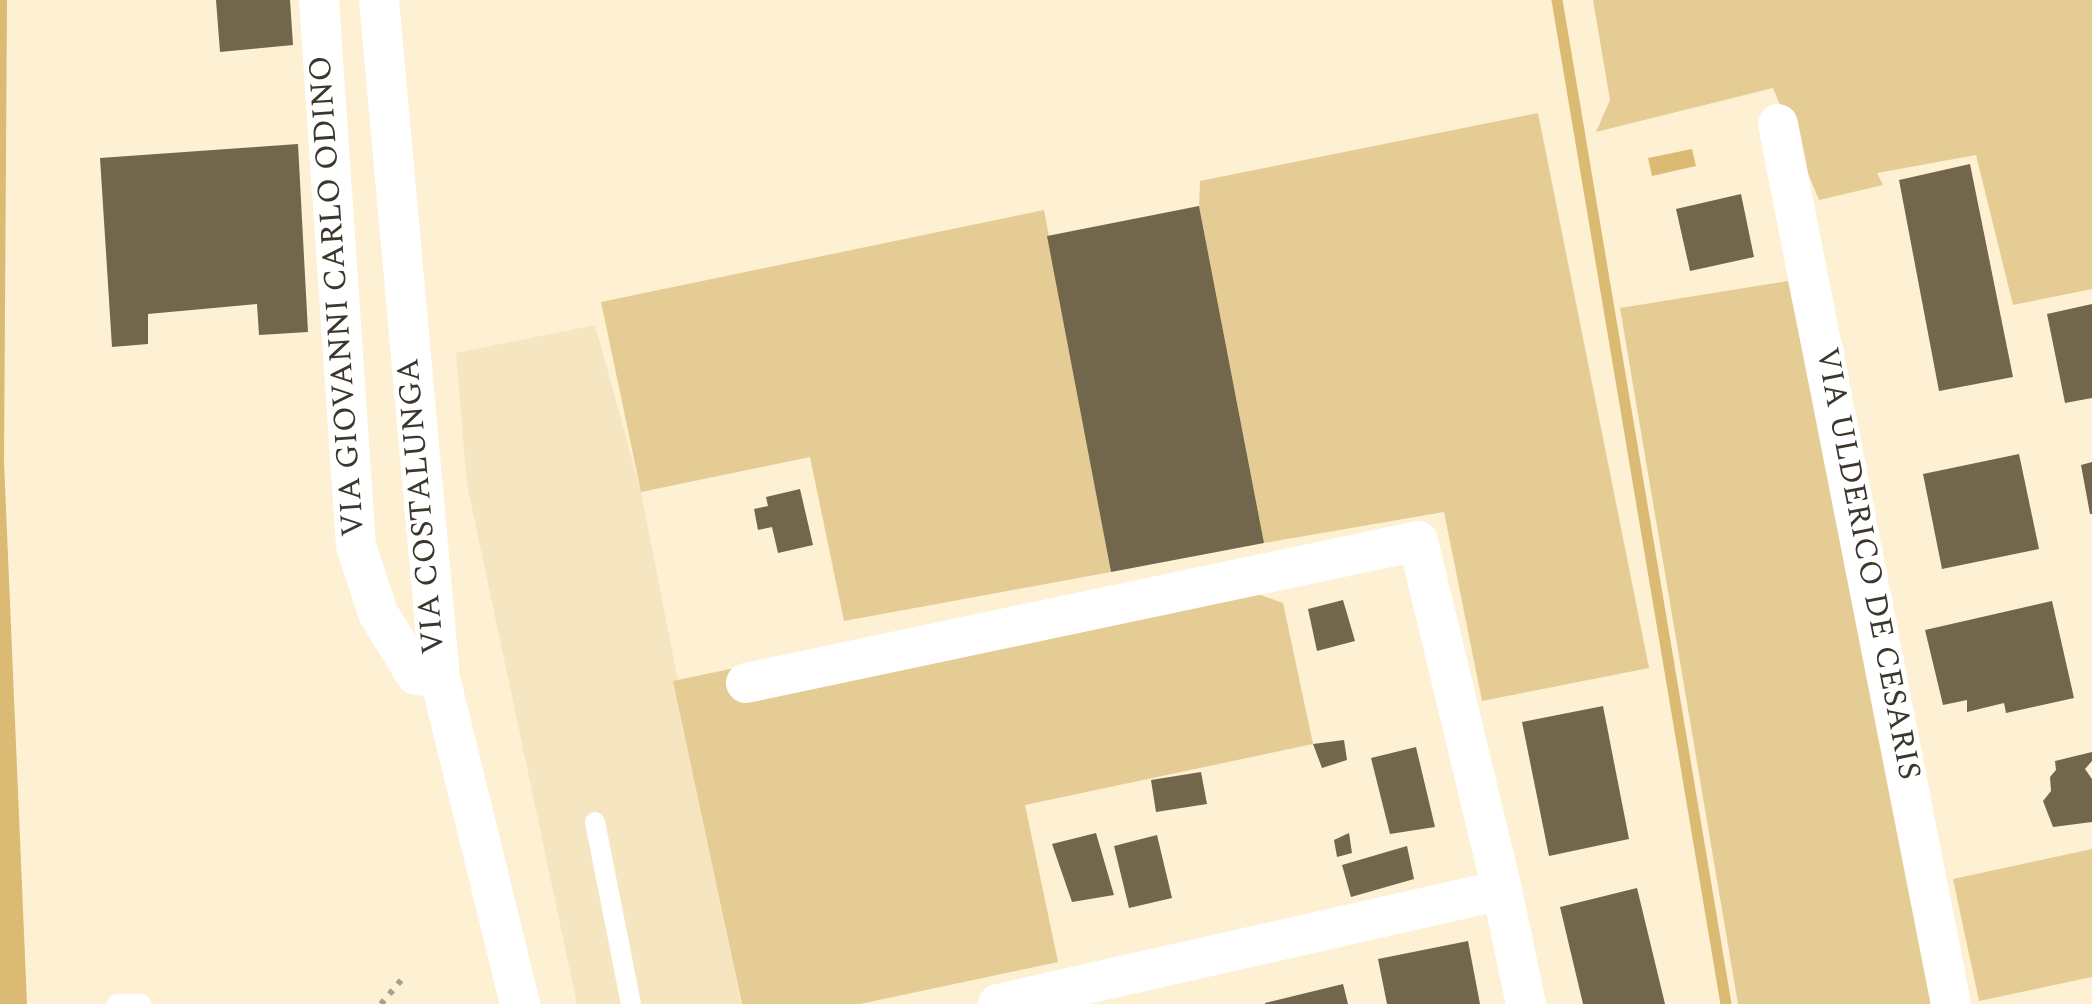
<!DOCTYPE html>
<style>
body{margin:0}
canvas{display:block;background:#fdf0d3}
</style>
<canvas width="2092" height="1004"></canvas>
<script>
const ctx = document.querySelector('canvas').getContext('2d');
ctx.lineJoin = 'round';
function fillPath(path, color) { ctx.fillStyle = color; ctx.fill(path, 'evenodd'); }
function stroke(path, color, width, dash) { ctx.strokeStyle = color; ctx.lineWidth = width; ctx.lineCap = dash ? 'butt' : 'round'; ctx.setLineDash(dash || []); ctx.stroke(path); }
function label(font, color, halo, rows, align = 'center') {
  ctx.font = font + ' Spectral,serif'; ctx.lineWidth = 10; ctx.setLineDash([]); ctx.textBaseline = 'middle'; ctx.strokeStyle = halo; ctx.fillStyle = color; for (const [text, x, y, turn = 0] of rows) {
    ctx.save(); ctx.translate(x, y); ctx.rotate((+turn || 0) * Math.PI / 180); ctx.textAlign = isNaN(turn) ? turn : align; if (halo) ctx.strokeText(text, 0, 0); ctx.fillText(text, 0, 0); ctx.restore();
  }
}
const built = new Path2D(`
 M595,325L641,492L741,1004H577L467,484L456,353Z`);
const green = new Path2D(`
 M1593,0H2092V289L2013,305L1976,155L1877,173L1883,185L1819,200L1773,88L1596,132L1610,100Z
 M1538,113L1649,668L1482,701L1444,512L1264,543L1199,206L1200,181Z
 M1044,210L1111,572L844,621L810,457L641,492L601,302Z
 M1788,281L1937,1004H1738L1620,308Z
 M1252,592L1283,603L1313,744L1025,805L1058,962L860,1004H742L673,681L730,669L764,692Z
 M2092,849V977L1979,1001L1953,879Z`);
const water = new Path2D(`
 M0,0H7L4,462L27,1004H0Z
 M1692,149L1696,166L1652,176L1648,158Z`);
const stream = new Path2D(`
 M1557,0L1726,1004`);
const building = new Path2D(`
 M216,0H290L293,45L220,52Z
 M298,144L308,332L259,335L257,304L148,314V344L112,347L100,158Z
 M1970,164L2013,377L1939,391L1899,180Z
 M1741,194L1754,257L1690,271L1676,209Z
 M1199,206L1264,543L1111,572L1047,236Z
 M2092,304V398L2065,403L2047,314Z
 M2019,454L2039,549L1942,569L1923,474Z
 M2092,462V514H2090L2081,465Z
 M800,489L813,545L778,553L772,527L758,530L754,509L768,506L766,497Z
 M1343,600L1355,641L1317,651L1308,609Z
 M2052,601L2074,698L2006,713L2004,703L1967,712V700L1943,705L1925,630Z
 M1603,706L1629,839L1549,856L1522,722Z
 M1344,740L1347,760L1322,768L1313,744Z
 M1416,747L1435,827L1390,834L1371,758Z
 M2092,752V761L2085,769L2092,779V822L2053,827L2043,801L2051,791L2050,777L2056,770L2055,761Z
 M1201,772L1207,804L1156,812L1151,780Z
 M1096,833L1114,895L1072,902L1052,844Z
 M1349,833L1352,853L1337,857L1334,840Z
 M1157,835L1172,898L1129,908L1114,846Z
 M1407,846L1414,879L1351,897L1342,865Z
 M1637,888L1665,1004H1583L1560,907Z
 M1468,941L1480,1004H1387L1378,959Z
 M1343,984L1348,1004H1265V1003Z`);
const path = new Path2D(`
 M381,1004L403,978`);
const lane = new Path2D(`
 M595,822L631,1004
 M117,1004H141`);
const street = new Path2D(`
 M319,0L356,546L378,613L416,675L440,678
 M379,0L440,678L520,1004
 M1778,124L1951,1004
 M746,683L1418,541L1502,890L1526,1004
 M998,1004L1502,890`);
const streetNames = [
 ["VIA GIOVANNI CARLO ODINO",340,296,-94],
 ["VIA COSTALUNGA",424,506,-95],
 ["VIA ULDERICO DE CESARIS",1865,564,79]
];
fillPath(built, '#f6e5c1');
fillPath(green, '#e5cc94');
fillPath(water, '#dbbb73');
stroke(stream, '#dbbb73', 11);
fillPath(building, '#72664d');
stroke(path, '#a9a08a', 6, [5, 8]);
stroke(lane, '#fff', 20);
stroke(street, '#fff', 40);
label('32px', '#3c372c', '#fff', streetNames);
</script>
